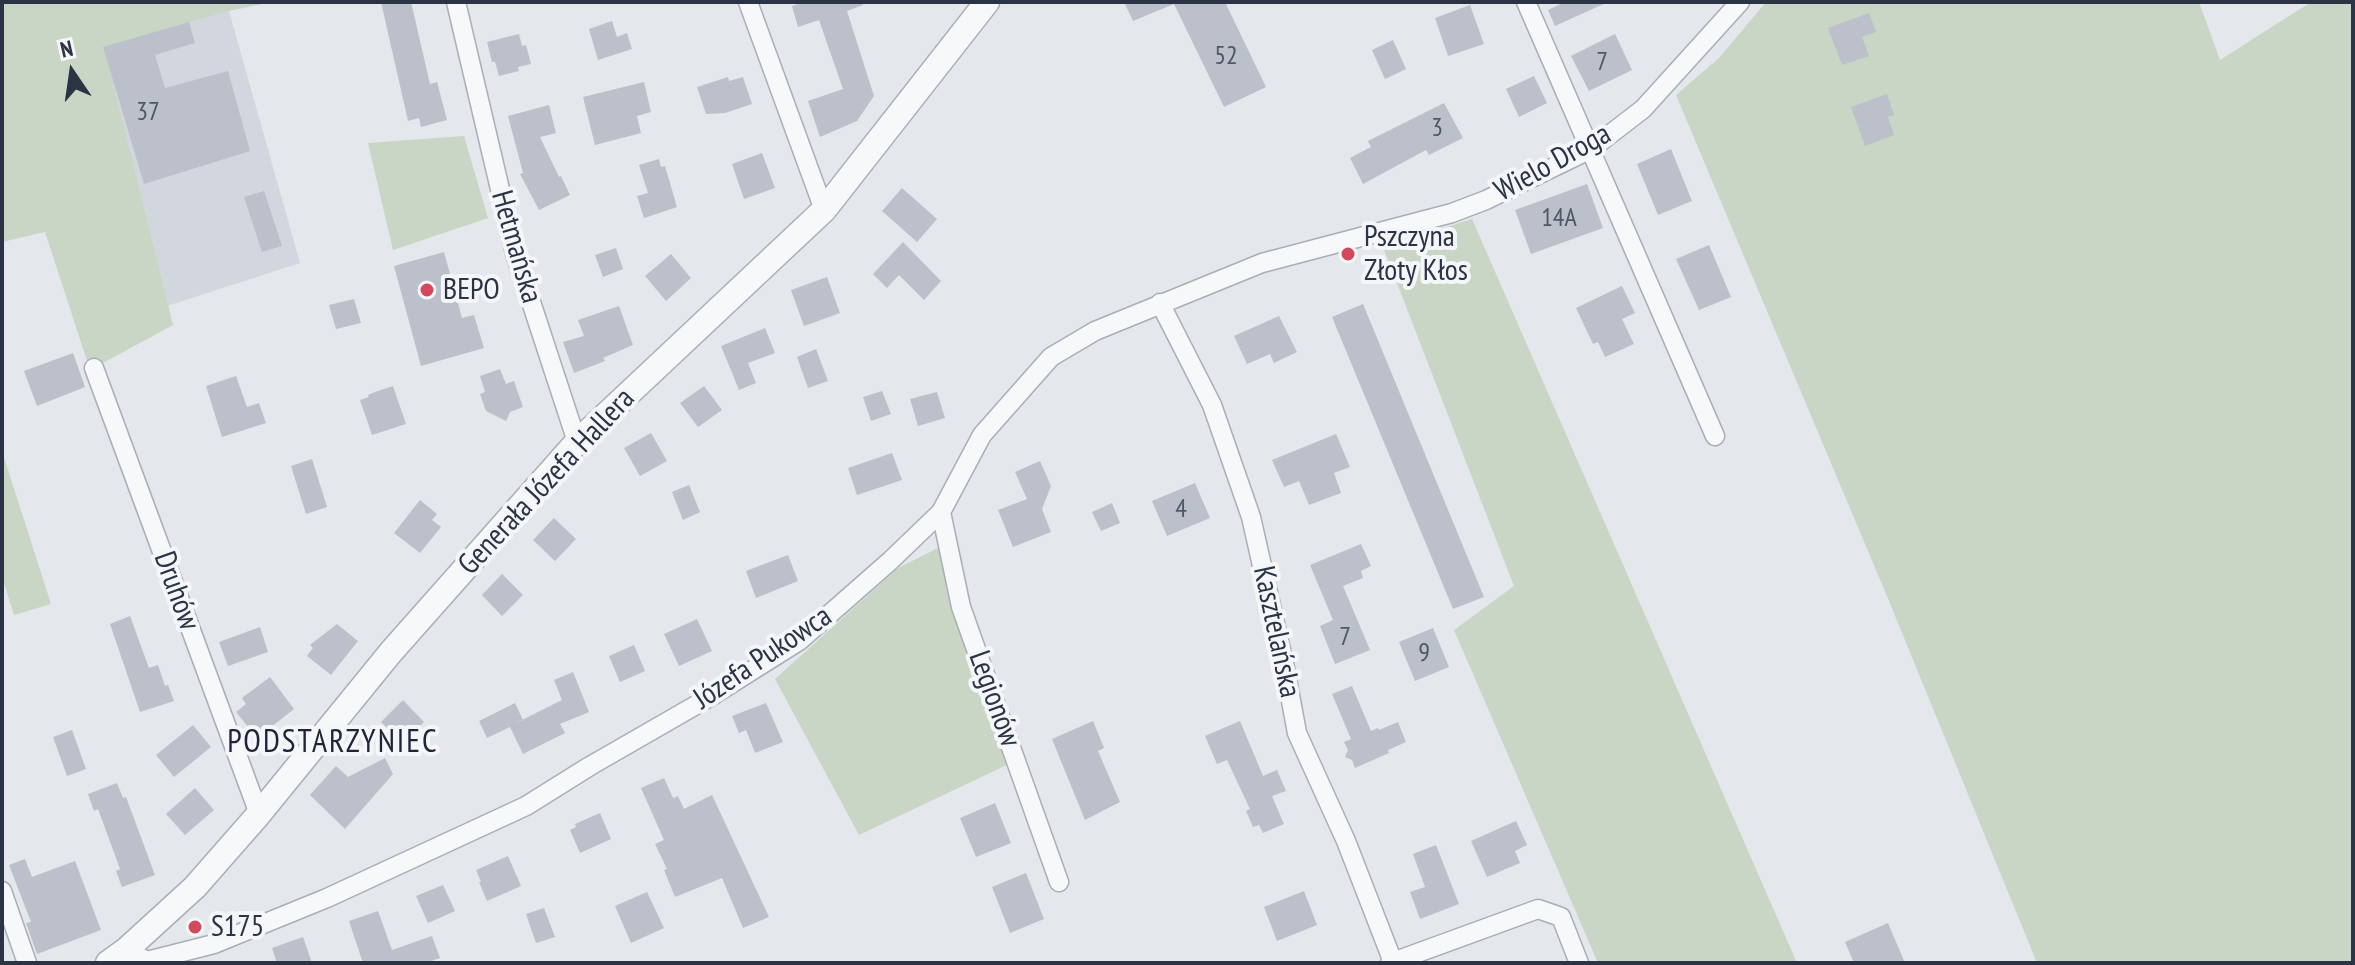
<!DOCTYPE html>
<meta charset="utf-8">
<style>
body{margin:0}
#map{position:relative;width:2355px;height:965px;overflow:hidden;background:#e4e7ec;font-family:"PT Sans Narrow",sans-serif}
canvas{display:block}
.frame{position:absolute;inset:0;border:4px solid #2b3445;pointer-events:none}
.north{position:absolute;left:32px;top:32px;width:80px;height:80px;-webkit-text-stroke:6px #f4f6f9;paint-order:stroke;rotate:347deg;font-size:22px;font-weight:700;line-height:32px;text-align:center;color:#2b3445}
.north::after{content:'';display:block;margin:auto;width:28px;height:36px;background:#2b3445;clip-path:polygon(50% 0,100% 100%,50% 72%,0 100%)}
</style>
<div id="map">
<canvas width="2355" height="965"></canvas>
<div class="frame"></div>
<div class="north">N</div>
</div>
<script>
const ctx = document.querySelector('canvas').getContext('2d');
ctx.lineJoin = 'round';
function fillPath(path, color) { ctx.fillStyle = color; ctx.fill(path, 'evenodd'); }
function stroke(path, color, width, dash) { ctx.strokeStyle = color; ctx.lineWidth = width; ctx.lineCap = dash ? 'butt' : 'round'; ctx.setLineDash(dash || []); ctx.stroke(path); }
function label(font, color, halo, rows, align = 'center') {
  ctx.font = font + ' "PT Sans Narrow",sans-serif'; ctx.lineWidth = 8; ctx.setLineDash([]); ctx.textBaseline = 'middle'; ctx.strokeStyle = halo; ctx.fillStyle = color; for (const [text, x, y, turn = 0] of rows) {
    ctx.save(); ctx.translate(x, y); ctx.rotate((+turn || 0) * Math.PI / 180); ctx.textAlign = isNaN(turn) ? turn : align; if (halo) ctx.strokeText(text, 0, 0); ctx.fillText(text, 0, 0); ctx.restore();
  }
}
const built = new Path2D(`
 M229,11L300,263L167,306L103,47Z`);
const green = new Path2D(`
 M2,2H272L229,11L104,47L173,325L90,370L45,232L2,242Z
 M1766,2H2199L2220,60L2311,2H2353V963H2037L1889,601L1676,95L1719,58Z
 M464,136L488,218L393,250L368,143Z
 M1472,219L1797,963H1598L1454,630L1514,586L1383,247Z
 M2,451L51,604L14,615L2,577Z
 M938,548L1009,764L859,835L775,679L898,568Z`);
const building = new Path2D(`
 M381,2H411L430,84L437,82L447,120L421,127L419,118L408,121Z
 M804,2H862L863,5L847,11L874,96L857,121L820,137L808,101L843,89L819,20L798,27L792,6Z
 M1124,2H1225L1266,87L1224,107L1174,4L1133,21Z
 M1565,2H1608L1555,26L1548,10Z
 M1470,5L1484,44L1448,56L1435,18Z
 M1869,13L1876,32L1862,37L1869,56L1842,65L1828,28Z
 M612,21L617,37L627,33L632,49L598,60L589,29Z
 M189,22L195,43L155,55L165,88L228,71L250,151L144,184L103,47Z
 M519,34L522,46L526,45L531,64L518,67L519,71L499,76L495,62H492L487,42Z
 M1615,34L1632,70L1589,91L1571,56Z
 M1393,40L1406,69L1385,79L1372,50Z
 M1534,76L1547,103L1519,117L1506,89Z
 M728,77L729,81L743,77L752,104L725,113L706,114L697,87Z
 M644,82L651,112L637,116L641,133L595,145L583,97Z
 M1887,94L1894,115L1888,117L1894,135L1865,146L1851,107Z
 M1444,103L1463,138L1429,155L1426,150L1363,184L1350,158L1371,147L1368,141Z
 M549,105L556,133L540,137L559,177L561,176L570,195L539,210L520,174L523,173L508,116Z
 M1671,149L1692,201L1658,215L1637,164Z
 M762,153L775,188L744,199L732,164Z
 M659,159L661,167L665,166L677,207L644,218L637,196L648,193L639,165Z
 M1587,184L1603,228L1531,254L1515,210Z
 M902,188L937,219L917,242L882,211Z
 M264,191L282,246L262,252L244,197Z
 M903,242L941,281L924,300L899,275L887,288L873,274Z
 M1709,245L1731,297L1699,310L1676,259Z
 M616,248L623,269L603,277L595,255Z
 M444,252L462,318L474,315L484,348L421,366L394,266Z
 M671,254L691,278L666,301L645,276Z
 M827,277L840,313L804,326L791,290Z
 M1622,286L1635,313L1622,319L1634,344L1605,357L1598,342L1593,344L1576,308Z
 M354,299L361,323L336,329L329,305Z
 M1363,304L1484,597L1453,609L1332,317Z
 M619,306L633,345L603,358L605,361L574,373L563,342L584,336L578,320Z
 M1279,316L1297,352L1274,363L1270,354L1247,364L1234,336Z
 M765,328L775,353L748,363L756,383L739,390L721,346Z
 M816,349L828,381L808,388L797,357Z
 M73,353L85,387L37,406L24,371Z
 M500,369L506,384L514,381L523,407L510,412L506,421L486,411L480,394L485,392L480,376Z
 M236,376L247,407L259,403L266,423L222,437L206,386Z
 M393,386L406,424L372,435L360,400L369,397L368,395L375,392Z
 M704,386L722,410L698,427L680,403Z
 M882,391L891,414L871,421L863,397Z
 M937,392L945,418L918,426L910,399Z
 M651,433L667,461L640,476L624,448Z
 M1336,434L1350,467L1334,473L1341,493L1309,505L1299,481L1284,487L1272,460Z
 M892,453L902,480L857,495L848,468Z
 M312,459L327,507L306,514L291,466Z
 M1040,461L1051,486L1042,509L1051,532L1013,547L998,510L1027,499L1015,472Z
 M1195,483L1210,518L1167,536L1152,501Z
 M689,485L700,512L683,520L672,492Z
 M420,500L437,514L432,520L441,527L420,553L394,533Z
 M1112,503L1120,523L1101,531L1092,512Z
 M554,518L576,539L555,561L533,540Z
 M1361,544L1371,566L1361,571L1363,578L1343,586L1370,650L1335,664L1320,626L1333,620L1310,565Z
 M788,555L798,581L756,598L746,571Z
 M502,574L523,595L502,616L482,595Z
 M130,616L149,668L158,665L165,686L168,685L174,701L140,712L110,624Z
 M697,619L712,651L679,666L664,634Z
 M337,624L358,641L331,675L307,656L313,648L310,645Z
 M260,627L268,652L228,666L219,642Z
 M1433,628L1449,667L1415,681L1399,642Z
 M634,645L645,671L620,682L609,656Z
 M573,672L589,712L560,724L565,733L523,754L510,727L487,738L479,721L515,703L523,720L514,724L562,700L554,680Z
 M270,677L294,709L257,738L236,712L246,704L242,698Z
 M1352,686L1371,731L1378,728L1379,730L1398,722L1406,742L1388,750L1389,753L1355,768L1352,760L1345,757L1348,750L1344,742L1351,739L1332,694Z
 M403,700L424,722L403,744L381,722Z
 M766,703L783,742L755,753L746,730L739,733L732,716Z
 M1093,721L1104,748L1098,751L1120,802L1085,820L1052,739Z
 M1240,721L1263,776L1277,770L1286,791L1272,796L1284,824L1263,833L1259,825L1253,827L1246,811L1250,809L1227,760L1217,764L1205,736Z
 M193,725L211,747L174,777L156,755Z
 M72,730L86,769L67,776L53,737Z
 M385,758L393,774L345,829L310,795L336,766L348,777Z
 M664,778L673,798L678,796L684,809L712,795L769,917L743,928L722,878L675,897L664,870L667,869L655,844L664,840L641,788Z
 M117,783L123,798L126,797L155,875L122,887L116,871L120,869L98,809L94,811L88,794Z
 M195,788L214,810L185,835L166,814Z
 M995,803L1011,843L976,857L960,818Z
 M600,813L611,839L580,853L570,830L576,827L575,824Z
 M1516,821L1527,845L1515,851L1520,863L1487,877L1471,841Z
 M1436,845L1459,904L1420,919L1410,892L1425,887L1413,854Z
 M508,856L521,886L487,901L479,882H481L476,870Z
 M25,859L32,877L75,861L101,930L37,954L26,923L31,922L9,865Z
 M1026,873L1044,919L1010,933L992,887Z
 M443,885L455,911L428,923L416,896Z
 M1304,891L1317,925L1277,941L1264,907Z
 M647,892L664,928L631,943L615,906Z
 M544,908L555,937L536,943L526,914Z
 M378,911L392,950L432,936L440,958L425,963H363L349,921Z
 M1888,923L1905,963H1854L1845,942Z
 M303,937L312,963H277L272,948Z`);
const minor = new Path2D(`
 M456,2L515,253L577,442
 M748,2L824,210
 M1526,2L1715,436
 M1160,303L1212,405L1251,517L1284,663L1297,733L1346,841L1393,962
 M94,368L259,814
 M941,512L961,607L1059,882
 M2,891L27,963
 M126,950L147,961L214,944L327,898L526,806L590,766L710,697L799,641L890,561L941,512L982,435L1051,357L1095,331L1262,263L1452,213L1486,200L1591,149L1643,109L1740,2
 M1390,963L1538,909L1561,917L1579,963`);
const tertiary = new Path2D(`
 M108,963L126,950L195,887L259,814L391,652L577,442L824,210L987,2`);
const markers = [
 [1348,254,8,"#d1495b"],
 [427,290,8,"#d1495b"],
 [195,927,8,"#d1495b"]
];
const numberNames = [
 ["52",1226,57],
 ["7",1602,63],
 ["37",148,113],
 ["3",1437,129],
 ["14A",1559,219],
 ["4",1181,510],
 ["7",1345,638],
 ["9",1424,654]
];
const streetNames = [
 ["Wielo Droga",1553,163,-29],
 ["Hetmańska",516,247,74],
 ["Generała Józefa Hallera",547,482,-47],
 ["Druhów",176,591,70],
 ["Kasztelańska",1276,632,78],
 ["Józefa Pukowca",763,658,-34],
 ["Legionów",994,699,70]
];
const poiNames = [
 ["Pszczyna",1364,237],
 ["Złoty Kłos",1364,271],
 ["BEPO",443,290],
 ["S175",211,927]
];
const neighbourhoodNames = [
 ["PODSTARZYNIEC",333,743]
];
fillPath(built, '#d2d6de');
fillPath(green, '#c9d6c5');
fillPath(building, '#bbc0ca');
stroke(minor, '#a9aeb7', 21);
stroke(tertiary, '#a9aeb7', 27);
stroke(minor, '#f7f8fa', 18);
stroke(tertiary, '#f7f8fa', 24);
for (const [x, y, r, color] of markers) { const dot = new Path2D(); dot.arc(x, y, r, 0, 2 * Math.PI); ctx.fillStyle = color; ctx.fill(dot); stroke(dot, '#f4f6f9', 3); }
label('26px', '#4f5766', null, numberNames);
label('30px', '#2b3445', '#f4f6f9', streetNames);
label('30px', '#2b3445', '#f4f6f9', poiNames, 'left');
ctx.letterSpacing = '2px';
label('32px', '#1d2536', '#f4f6f9', neighbourhoodNames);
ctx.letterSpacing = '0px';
</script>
